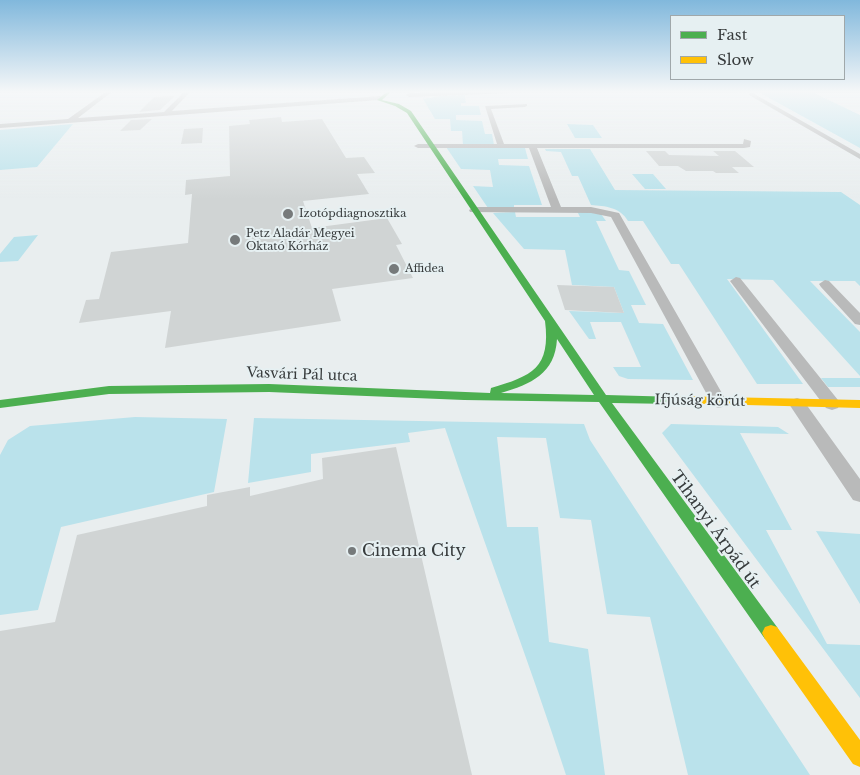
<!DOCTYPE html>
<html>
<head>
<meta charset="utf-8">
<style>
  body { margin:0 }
  #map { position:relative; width:860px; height:775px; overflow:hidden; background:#e9eeef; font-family:"Libre Baskerville",serif }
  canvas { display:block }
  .legend { position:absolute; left:670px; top:15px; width:175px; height:65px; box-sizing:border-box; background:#e6f0f2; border:1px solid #a0a8aa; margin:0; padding:6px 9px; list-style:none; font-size:15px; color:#383c3d }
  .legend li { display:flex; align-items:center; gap:10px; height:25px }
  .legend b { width:25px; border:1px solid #a0a8aa }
</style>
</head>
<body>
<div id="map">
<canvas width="860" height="775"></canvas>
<ul class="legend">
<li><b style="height:6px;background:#4caf50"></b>Fast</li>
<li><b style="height:6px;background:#ffc107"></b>Slow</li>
</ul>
</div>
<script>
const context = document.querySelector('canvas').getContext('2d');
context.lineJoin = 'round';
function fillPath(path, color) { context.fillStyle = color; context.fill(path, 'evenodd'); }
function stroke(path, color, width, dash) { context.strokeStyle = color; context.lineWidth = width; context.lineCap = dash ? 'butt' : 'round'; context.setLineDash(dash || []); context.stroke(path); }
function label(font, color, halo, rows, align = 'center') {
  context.font = font + ' "Libre Baskerville",serif'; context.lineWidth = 4; context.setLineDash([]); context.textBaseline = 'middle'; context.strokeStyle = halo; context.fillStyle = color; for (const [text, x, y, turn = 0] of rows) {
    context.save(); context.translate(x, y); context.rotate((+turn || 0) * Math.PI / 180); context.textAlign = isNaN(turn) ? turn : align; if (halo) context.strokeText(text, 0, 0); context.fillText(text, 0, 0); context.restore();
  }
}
fillPath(new Path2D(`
  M 762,92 L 814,93 L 860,115 L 860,148 L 762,94 Z
  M 465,95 L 466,103 L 461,103 L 461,106 L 479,106 L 481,115 L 456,115 L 456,120 L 482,121 L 485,134 L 492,134 L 494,145 L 463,145 L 462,131 L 451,131 L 450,119 L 435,119 L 423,99 L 440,96 Z
  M 73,124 L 37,167 L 0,170 L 0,130 Z
  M 567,124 L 593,125 L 602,138 L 575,138 Z
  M 446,147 L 525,148 L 528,159 L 498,159 L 499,165 L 529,166 L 542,205 L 514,205 L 514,208 L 488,208 L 473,186 L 493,187 L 490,170 L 461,169 Z
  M 545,149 L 590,149 L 615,190 L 841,192 L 860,205 L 860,286 L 855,281 L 810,281 L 860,332 L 860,376 L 773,280 L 727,279 L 803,384 L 757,384 L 679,264 L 671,264 L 643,221 L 628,221 C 620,207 605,206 591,205 L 578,176 L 572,176 L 561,152 L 546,151 Z
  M 632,174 L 653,174 L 666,189 L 645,189 Z
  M 577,211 L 601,214 L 606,221 L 596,221 L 619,270 L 629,271 L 646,305 L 631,305 L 639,323 L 663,324 L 693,380 L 628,379 L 619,376 L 613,367 L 641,367 L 621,322 L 590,322 L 596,339 L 589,339 L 569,311 L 624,313 L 614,287 L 572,285 L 565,250 L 524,249 L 493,213 L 515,212 L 516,217 L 580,217 Z
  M 38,235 L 18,261 L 0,262 L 0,254 L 14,237 Z
  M 821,378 L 860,378 L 860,387 L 828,387 Z
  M 135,417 L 227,419 L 214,492 L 61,527 L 38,610 L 0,615 L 0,455 L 8,440 L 30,426 Z
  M 254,418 L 584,424 L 590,440 L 810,775 L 688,775 L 650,617 L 607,614 L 591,520 L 560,518 L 546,438 L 497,437 L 507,527 L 538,527 L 549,642 L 588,649 L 605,775 L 566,775 C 528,658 484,544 445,428 L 408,433 L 410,442 L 311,454 L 311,472 L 248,483 Z
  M 671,424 L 778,427 L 789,434 L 740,433 L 792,530 L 766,530 L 827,644 L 860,645 L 860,698 L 662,433 Z
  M 816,531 L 860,534 L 860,604 Z`), '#bae2eb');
fillPath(new Path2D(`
  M 175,96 L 160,110 L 139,112 L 154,97 Z
  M 281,117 L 282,122 L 322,119 L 346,158 L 364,157 L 375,173 L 357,174 L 369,194 L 303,201 L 312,228 L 387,218 L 402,244 L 396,245 L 413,278 L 332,289 L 341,321 L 165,348 L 171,311 L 79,323 L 86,300 L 99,299 L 111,252 L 188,243 L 192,194 L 185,195 L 186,180 L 230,176 L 229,126 L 250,124 L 249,120 Z
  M 152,119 L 140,130 L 120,131 L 131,120 Z
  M 203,128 L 202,143 L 181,144 L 184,129 Z
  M 646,151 L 665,151 L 669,155 L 719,156 L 739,173 L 716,173 L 713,171 L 686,171 L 678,166 L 659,166 Z
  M 713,151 L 735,151 L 754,167 L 732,167 Z
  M 557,285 L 614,287 L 624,313 L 565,310 Z
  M 396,447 L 472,775 L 0,775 L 0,631 L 55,622 L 77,535 L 207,506 L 207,495 L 250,487 L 250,496 L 323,479 L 322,458 Z`), '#d0d4d4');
fillPath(new Path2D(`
  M 107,91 L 113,91 L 78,118 L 164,112 L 185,91 L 191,91 L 172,111 L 380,96 L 383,98 L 380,100 L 0,128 L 0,124 L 68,119 Z
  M 472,91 L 512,91 L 509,93 L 409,97 L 406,95 L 409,93 Z
  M 652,91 L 740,91 L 737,93 L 655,93 Z
  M 756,91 L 860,91 L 860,93 L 759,93 Z
  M 751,92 L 860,154 L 860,159 L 749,95 Z
  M 527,104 L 527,106 L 525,107 L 491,109 L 504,144 L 743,144 L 744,139 L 751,141 L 750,147 L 744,148 L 537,148 L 561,207 L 591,207 L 619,213 L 727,402 L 725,406 L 719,408 L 713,406 L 711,402 L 611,217 L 591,213 L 470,212 L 469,210 L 474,207 L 551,207 L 529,148 L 418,148 L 414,146 L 418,144 L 497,144 L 485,106 Z
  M 736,277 L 740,278 L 838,400 L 840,404 L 838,408 L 832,410 L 826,408 L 730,281 Z
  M 825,280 L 829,281 L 860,313 L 860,325 L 855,324 L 821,287 L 819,284 Z
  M 797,398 L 803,400 L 860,479 L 860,502 L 853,500 L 789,404 L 791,400 Z`), '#b9baba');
fillPath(new Path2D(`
  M 388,91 L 392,91 L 382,100 L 399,104 L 411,111 L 606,395 L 679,397 L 681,400 L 679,403 L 675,404 L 612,403 L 777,627 L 780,633 L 777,639 L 771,641 L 765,639 L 599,402 L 464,400 L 269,392 L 109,394 L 0,408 L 0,400 L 109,386 L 269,384 L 490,393 L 491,388 C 532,376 551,368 545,321 L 407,113 L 395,106 L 377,100 ZM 557,339 L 594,395 L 501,393 C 531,384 555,374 557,339 Z`), '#4caf50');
fillPath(new Path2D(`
  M 675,396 L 860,400 L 860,408 L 671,403 L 669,400 L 671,397 Z
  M 771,625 L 777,627 L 860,740 L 860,767 L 853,764 L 765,639 L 762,633 L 765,627 Z`), '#ffc107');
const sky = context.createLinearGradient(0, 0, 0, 199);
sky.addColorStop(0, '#81b8dc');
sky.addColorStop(0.46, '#f5f7f8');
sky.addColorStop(1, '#f5f7f800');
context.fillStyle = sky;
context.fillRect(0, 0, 860, 199);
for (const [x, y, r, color] of [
  [288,214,6,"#767a7b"],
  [235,240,6,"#767a7b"],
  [394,269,6,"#767a7b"],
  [352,551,5,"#767a7b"]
]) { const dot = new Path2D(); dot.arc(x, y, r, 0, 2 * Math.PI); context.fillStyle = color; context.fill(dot); stroke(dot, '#e6f0f2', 2); }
label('11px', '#383c3d', '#e6f0f2', [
  ["Izotópdiagnosztika",299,214],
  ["Petz Aladár Megyei",246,234],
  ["Oktató Kórház",246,247],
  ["Affidea",405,269]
], 'left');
label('14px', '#383c3d', '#e6f0f2', [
  ["Vasvári Pál utca",302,375,2],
  ["Ifjúság körút",700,401,1]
]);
label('16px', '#383c3d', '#e6f0f2', [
  ["Tihanyi Árpád út",715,530,54]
]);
label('16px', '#383c3d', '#e6f0f2', [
  ["Cinema City",362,551]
], 'left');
</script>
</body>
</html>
